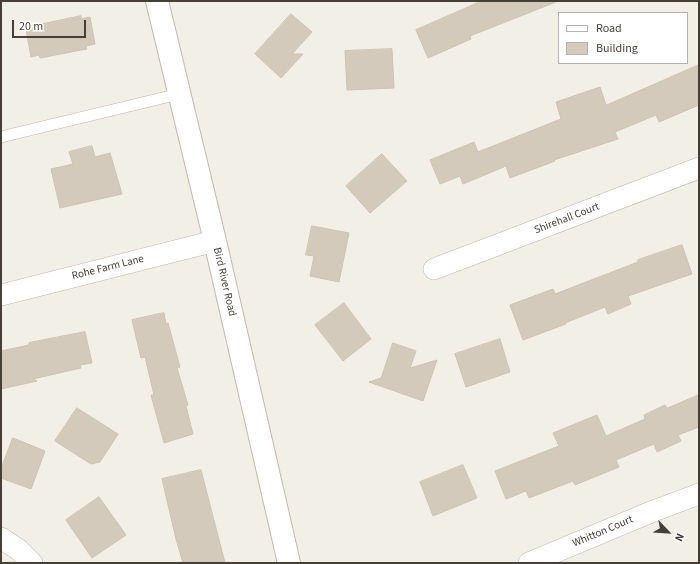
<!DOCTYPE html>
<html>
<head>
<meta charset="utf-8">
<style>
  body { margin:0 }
  #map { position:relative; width:700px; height:564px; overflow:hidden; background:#f2efe6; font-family:"Source Sans 3",sans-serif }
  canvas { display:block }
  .frame { position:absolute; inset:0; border:2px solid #453f36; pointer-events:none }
  .legend { position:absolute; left:558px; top:12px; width:130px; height:52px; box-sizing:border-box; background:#fff; border:1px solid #b5b2af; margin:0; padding:5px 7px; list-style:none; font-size:12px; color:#453f36 }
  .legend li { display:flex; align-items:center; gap:8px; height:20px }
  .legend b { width:20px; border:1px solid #b5b2af }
  .north { position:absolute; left:648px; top:512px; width:40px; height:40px; -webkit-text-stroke:3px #fff; paint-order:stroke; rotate:115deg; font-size:11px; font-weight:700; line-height:16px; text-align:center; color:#453f36 }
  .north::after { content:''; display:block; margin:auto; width:14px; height:18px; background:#453f36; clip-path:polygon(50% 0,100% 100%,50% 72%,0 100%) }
  .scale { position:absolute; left:12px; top:20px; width:74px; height:18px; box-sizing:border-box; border:2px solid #453f36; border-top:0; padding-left:5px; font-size:12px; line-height:14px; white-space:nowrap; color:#453f36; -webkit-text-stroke:3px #fff; paint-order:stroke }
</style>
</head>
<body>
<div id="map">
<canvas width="700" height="564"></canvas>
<div class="frame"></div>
<ul class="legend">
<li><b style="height:5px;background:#fff"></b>Road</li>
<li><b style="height:11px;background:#d3cabc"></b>Building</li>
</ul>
<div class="north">N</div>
<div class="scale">20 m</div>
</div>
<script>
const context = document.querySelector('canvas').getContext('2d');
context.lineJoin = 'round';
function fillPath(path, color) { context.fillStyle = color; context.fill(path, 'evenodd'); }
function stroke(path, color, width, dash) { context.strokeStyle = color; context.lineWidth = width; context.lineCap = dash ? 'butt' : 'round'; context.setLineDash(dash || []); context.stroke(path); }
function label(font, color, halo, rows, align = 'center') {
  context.font = font + ' "Source Sans 3",sans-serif'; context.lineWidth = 3; context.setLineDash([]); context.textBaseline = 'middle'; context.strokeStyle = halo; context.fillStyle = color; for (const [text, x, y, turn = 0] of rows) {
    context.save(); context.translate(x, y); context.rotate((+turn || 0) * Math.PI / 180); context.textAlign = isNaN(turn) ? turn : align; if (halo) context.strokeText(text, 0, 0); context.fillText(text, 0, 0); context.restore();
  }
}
const building = new Path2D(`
  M 482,1 L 556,1 L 556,2 L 470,36 L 471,39 L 428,58 L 416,30 Z
  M 291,14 L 312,32 L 292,54 L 303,54 L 281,78 L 255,54 Z
  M 81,16 L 81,19 L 90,17 L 95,44 L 86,46 L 87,49 L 40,58 L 39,55 L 31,57 L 26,29 L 34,28 L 34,26 Z
  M 392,49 L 394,88 L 347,90 L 345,51 Z
  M 699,65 L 699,105 L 659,122 L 656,115 L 615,132 L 618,139 L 554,160 L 555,161 L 510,178 L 506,166 L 463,184 L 460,176 L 440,184 L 430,160 L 474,142 L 478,152 L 561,119 L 556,102 L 600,87 L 606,105 Z
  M 92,146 L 95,157 L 110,153 L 122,194 L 60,208 L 51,169 L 73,164 L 69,152 Z
  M 382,154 L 407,181 L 370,213 L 346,186 Z
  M 312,226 L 349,233 L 339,282 L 310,276 L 314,256 L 306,255 Z
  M 682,245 L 692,274 L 628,296 L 631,304 L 608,314 L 605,307 L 565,323 L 566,324 L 523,340 L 510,305 L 553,289 L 555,294 L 638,262 L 638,260 Z
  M 344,303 L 371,339 L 343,361 L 315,325 Z
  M 164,313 L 166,324 L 168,323 L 180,367 L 177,368 L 188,405 L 186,406 L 193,434 L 164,443 L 151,395 L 154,395 L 145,357 L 141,358 L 132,320 Z
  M 85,332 L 92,363 L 80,365 L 81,368 L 33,379 L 37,381 L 1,389 L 1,351 L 29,345 L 29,343 Z
  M 500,339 L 510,372 L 466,387 L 455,354 Z
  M 393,343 L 416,351 L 410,368 L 437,360 L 423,401 L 369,382 L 381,378 Z
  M 699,395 L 699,427 L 678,435 L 681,441 L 657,452 L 654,444 L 616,460 L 619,467 L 575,485 L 573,481 L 529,498 L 526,491 L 506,499 L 495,471 L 559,446 L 553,433 L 597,415 L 606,436 L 645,419 L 644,415 L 665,405 L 667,408 Z
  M 77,408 L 118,434 L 100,462 L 91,464 L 55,441 Z
  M 13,438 L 45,451 L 31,489 L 1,478 L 1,469 Z
  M 463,465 L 477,498 L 433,516 L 420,482 Z
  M 201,470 L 225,563 L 183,563 L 176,539 L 162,479 Z
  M 99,497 L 126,535 L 92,558 L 66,520 Z`);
fillPath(building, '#d3cabc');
stroke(building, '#cec2b0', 1);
const service = new Path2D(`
  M 1,137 L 179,94`);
const minor = new Path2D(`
  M 434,269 L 699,168
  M 1,295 L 215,241
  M 1,538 L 19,550 L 32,563
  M 529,563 L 651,512 L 699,494`);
const tertiary = new Path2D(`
  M 157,1 L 215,241 L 289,563`);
stroke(service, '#c0b9ac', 12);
stroke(minor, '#c0b9ac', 22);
stroke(tertiary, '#c0b9ac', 24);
stroke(service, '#fff', 11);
stroke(minor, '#fff', 21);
stroke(tertiary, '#fff', 22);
label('11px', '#453f36', '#fff', [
  ["Shirehall Court",567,219,-21],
  ["Rohe Farm Lane",108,268,-14],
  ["Bird River Road",224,282,77],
  ["Whitton Court",603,532,-23]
]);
</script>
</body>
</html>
